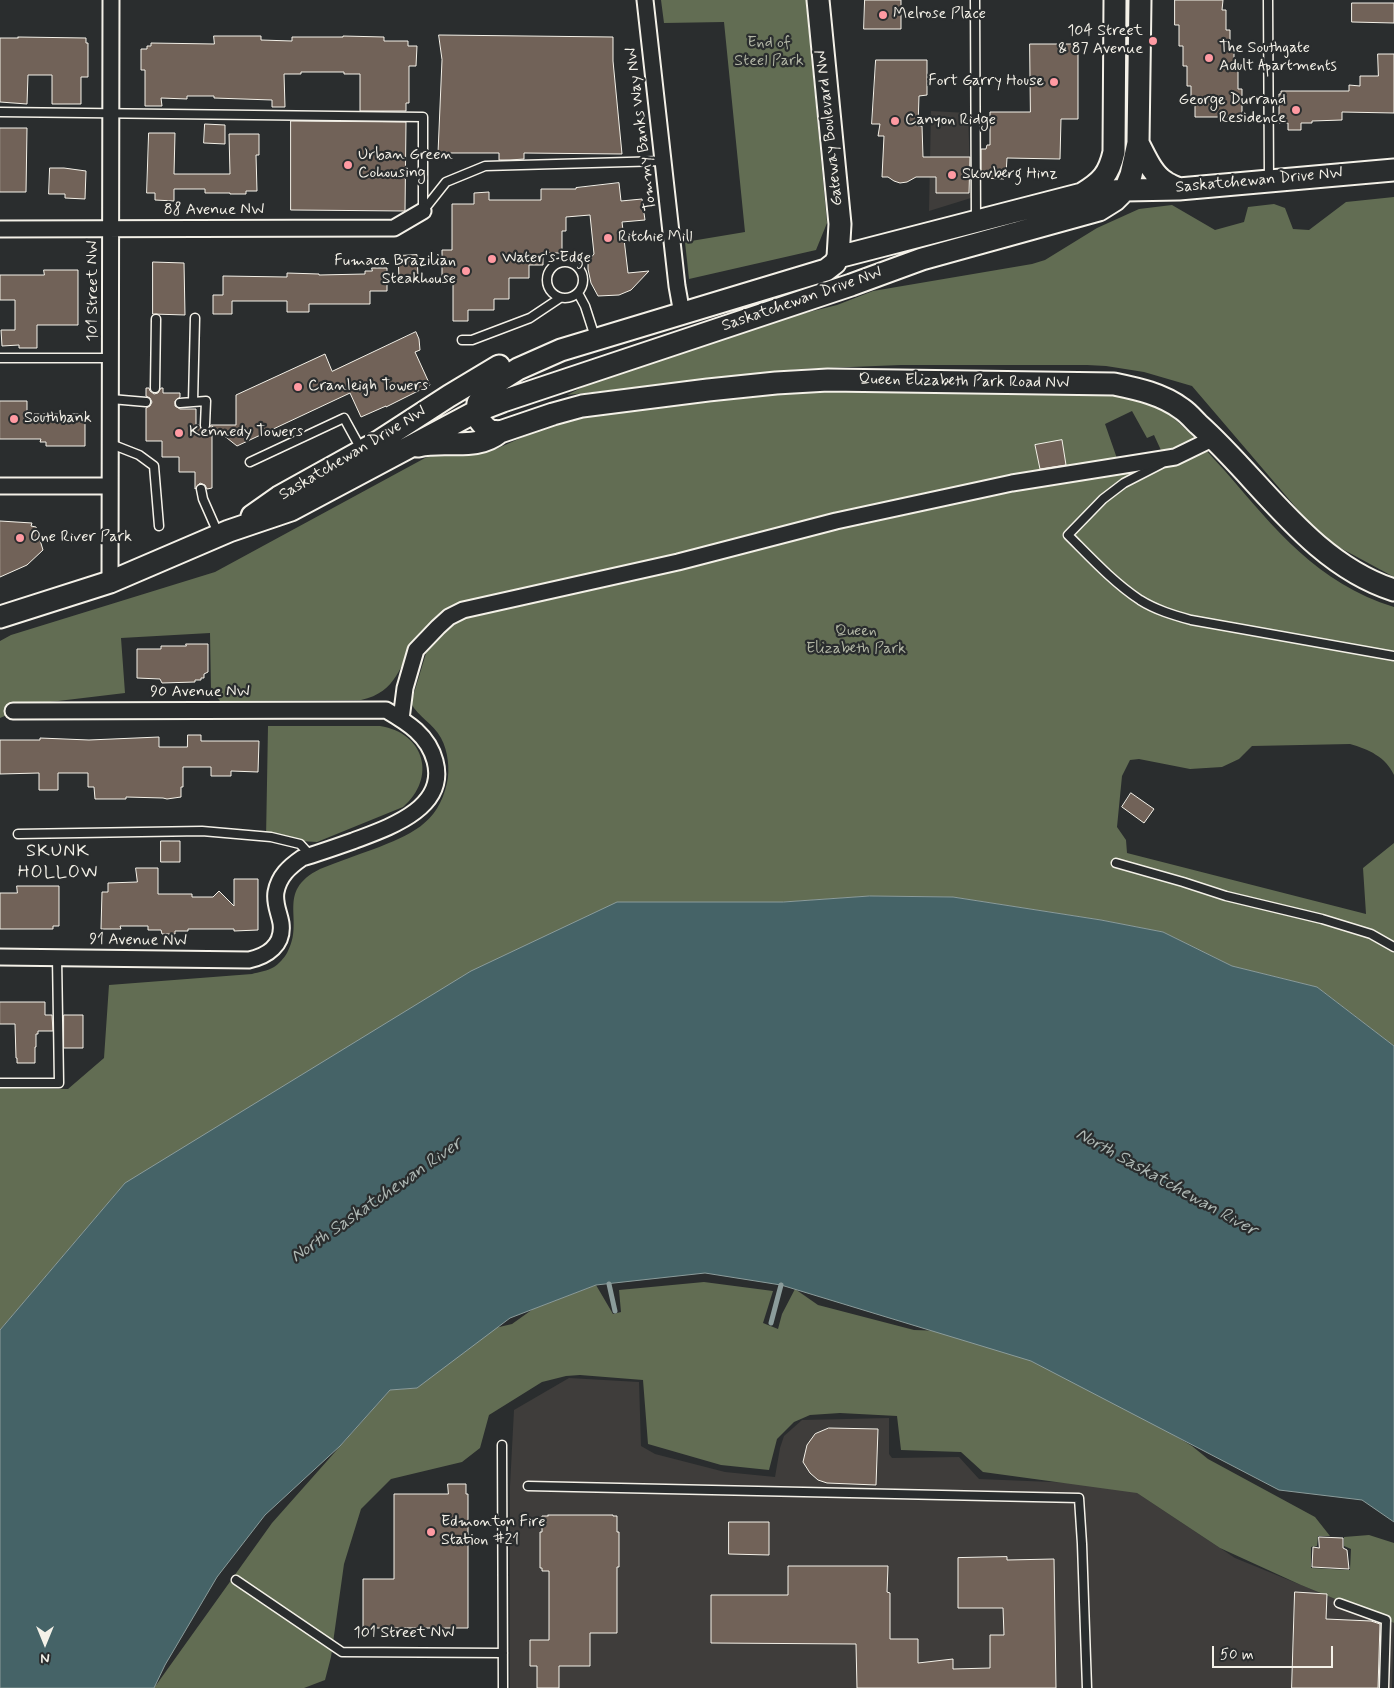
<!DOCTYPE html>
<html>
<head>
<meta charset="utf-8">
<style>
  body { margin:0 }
  #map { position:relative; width:1394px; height:1688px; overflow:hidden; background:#2a2d2e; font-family:Mynerve,sans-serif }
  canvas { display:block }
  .north { position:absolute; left:20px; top:1618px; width:50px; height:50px; -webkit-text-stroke:4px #2a2d2e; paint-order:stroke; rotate:180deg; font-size:14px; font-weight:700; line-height:20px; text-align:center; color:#f4f1e8 }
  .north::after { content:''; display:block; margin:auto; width:18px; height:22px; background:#f4f1e8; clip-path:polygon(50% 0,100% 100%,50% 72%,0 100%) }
  .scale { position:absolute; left:1212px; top:1646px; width:121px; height:22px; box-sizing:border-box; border:2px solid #f4f1e8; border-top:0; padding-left:6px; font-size:15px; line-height:18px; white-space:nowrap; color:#f4f1e8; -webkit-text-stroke:4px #2a2d2e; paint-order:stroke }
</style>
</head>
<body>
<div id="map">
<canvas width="1394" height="1688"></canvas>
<div class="north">N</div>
<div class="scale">50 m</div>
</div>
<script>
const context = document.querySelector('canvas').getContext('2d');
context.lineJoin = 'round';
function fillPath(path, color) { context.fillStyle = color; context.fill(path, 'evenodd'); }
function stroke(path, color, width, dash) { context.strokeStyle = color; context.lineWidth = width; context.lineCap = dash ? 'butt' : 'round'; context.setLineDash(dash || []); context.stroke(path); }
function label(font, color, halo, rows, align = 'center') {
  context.font = font + ' Mynerve,sans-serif'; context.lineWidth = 4.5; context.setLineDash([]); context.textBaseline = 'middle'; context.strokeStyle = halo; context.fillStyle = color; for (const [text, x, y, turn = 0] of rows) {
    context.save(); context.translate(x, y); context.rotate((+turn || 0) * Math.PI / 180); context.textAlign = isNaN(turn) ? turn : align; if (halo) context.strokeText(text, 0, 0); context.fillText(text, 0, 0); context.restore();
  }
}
fillPath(new Path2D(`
  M 931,111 L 968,113 L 971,198 L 929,211 Z
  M 569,1378 L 639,1382 L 641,1446 L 655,1454 L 725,1472 L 775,1477 L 780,1448 L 784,1436 L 802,1420 L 889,1418 L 889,1454 L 892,1458 L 959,1457 L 979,1479 L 1125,1485 L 1235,1558 L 1394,1623 L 1392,1688 L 510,1688 L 510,1486 L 514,1410 Z`), '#3f3d3b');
fillPath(new Path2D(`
  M 661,0 L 806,0 L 827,223 L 816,250 L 689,279 L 685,242 L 745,232 L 724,22 L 664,23 Z
  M 1394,197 L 1394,577 L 1322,538 L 1192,386 L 1144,372 L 1106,366 L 1087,365 L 901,365 L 800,369 L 567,395 L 607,375 L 761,324 L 837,305 L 873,291 L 1032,264 L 1045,260 L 1097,228 L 1139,209 L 1172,205 L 1215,230 L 1244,222 L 1248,207 L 1274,204 L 1285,208 L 1293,229 L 1309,230 L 1346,202 Z
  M 846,387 L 1117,393 C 1128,396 1144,397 1153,403 C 1181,421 1203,447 1225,471 C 1275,529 1317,583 1394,607 L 1394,775 C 1386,757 1368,749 1350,744 L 1252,746 L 1239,759 L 1222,767 L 1190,769 L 1139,759 L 1130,760 L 1122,776 L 1117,827 L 1126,840 L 1127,853 L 1366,914 L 1363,868 L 1394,843 L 1394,1046 L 1317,987 L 1232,966 L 1163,932 L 1101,920 L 953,897 L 870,896 L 783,902 L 125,1183 L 0,1330 L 0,1088 L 68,1089 L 104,1058 L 109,985 L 252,974 C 258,972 268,971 274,967 C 279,964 284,958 287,953 C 306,920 274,892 320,869 C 338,862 356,855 374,849 C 410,835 438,824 447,783 C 450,769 448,751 441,738 C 433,723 418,717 411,703 L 427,650 L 417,637 C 399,665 398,692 361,700 L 220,701 L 211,690 L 210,633 L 121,638 L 125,693 L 33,704 L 0,718 L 0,641 L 11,635 L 215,572 L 425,458 L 443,453 L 496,449 L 532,433 L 577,418 L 728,398 ZM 1132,411 L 1147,438 L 1154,435 L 1165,459 L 1120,467 L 1105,424 Z
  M 268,726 L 380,726 C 425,733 437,778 403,807 L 317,842 L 266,839 Z
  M 704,1282 L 773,1291 L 763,1323 L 778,1329 L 782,1314 L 795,1289 L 818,1305 L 914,1330 L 944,1331 L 1013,1352 L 1142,1416 L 1192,1446 L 1208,1459 L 1315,1517 L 1330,1536 L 1318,1536 L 1317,1546 L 1311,1547 L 1311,1568 L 1350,1570 L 1351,1549 L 1344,1546 L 1344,1537 L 1369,1535 L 1394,1543 L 1394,1623 L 1301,1585 L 1220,1548 L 1137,1493 L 983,1472 L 961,1452 L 901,1450 L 897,1416 L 840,1413 L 810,1415 L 794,1422 L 777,1439 L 769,1470 L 721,1465 L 648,1444 L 643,1380 L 580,1375 L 566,1376 L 542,1382 L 489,1415 L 480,1448 L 462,1462 L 391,1479 L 361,1509 L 344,1564 L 331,1657 L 325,1680 L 304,1688 L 154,1688 L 272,1523 L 390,1390 L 417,1388 L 469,1345 L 495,1328 L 512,1324 L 533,1309 L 596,1285 L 613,1314 L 621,1312 L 619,1290 Z`), '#626d53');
const water = new Path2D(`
  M 870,896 L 953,897 L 1101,920 L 1163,932 L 1232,966 L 1317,987 L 1394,1046 L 1394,1522 L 1362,1500 L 1279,1490 L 1031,1361 L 781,1285 L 705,1273 L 596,1285 L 510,1318 L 417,1388 L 390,1390 L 340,1446 L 265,1515 L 217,1577 L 165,1665 L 154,1688 L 0,1688 L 0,1330 L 125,1183 L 471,971 L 617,902 L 783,902 Z`);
fillPath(water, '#456367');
stroke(water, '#8b9c9b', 1);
stroke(new Path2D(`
  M 609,1284 L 615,1311
  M 771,1323 L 781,1285`), '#8b9c9b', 5);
const building = new Path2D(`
  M 865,0 L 901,0 L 901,29 L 864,29 Z
  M 1175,0 L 1223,0 L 1222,10 L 1226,10 L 1226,30 L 1230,30 L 1230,49 L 1234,49 L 1234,69 L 1238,69 L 1238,89 L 1242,89 L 1242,117 L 1195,117 L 1195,105 L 1191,105 L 1191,86 L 1187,86 L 1187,66 L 1183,66 L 1183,46 L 1179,46 L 1179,25 L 1175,25 Z
  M 1352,3 L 1394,3 L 1394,23 L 1352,22 Z
  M 439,35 L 613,37 L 613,61 L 622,154 L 524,153 L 524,159 L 510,160 L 499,160 L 499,153 L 438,153 L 442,60 Z
  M 214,36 L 261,36 L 261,40 L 292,41 L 292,37 L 343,37 L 343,36 L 384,37 L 384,41 L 408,41 L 408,46 L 417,46 L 416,66 L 409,66 L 409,103 L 406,103 L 406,111 L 360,111 L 360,74 L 344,74 L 344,72 L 301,72 L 301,74 L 284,74 L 285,107 L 272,107 L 272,100 L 214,98 L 214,96 L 187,96 L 187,99 L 161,98 L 162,106 L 145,106 L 145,70 L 141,70 L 141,49 L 147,49 L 147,46 L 151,46 L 151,43 L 214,44 Z
  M 18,37 L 86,38 L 86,43 L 88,43 L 88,77 L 81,77 L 81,104 L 52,104 L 52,75 L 28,75 L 27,104 L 0,102 L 0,38 L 18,38 Z
  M 1030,44 L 1078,44 L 1078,119 L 1061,119 L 1060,159 L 1007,158 L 1006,174 L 1004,174 L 1004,179 L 981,178 L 981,149 L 986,149 L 987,145 L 990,145 L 990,112 L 1030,112 Z
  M 1378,54 L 1394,54 L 1394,113 L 1342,112 L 1342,120 L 1312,121 L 1312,123 L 1301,123 L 1301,130 L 1288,130 L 1288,123 L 1279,123 L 1279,94 L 1281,94 L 1281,91 L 1349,91 L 1349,85 L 1360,86 L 1360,76 L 1378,76 Z
  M 876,60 L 927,60 L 927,95 L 919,96 L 918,126 L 922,126 L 923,157 L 970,157 L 969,193 L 936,193 L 936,177 L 916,177 L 907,182 L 900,183 L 894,181 L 888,177 L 882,177 L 884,136 L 878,136 L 880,124 L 872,124 Z
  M 291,121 L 406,122 L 405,211 L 291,210 Z
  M 205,124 L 225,125 L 225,144 L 204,143 Z
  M 0,128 L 27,128 L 26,192 L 0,192 Z
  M 149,133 L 175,133 L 174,174 L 230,174 L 229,134 L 259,134 L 259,155 L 256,155 L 257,191 L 246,191 L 246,194 L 230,194 L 230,193 L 205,193 L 205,189 L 174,189 L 174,201 L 155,200 L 155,193 L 147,193 Z
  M 50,168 L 64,168 L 86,171 L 85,199 L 65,198 L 65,194 L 49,194 Z
  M 619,183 L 621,201 L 642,199 L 645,220 L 622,222 L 628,273 L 649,271 L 631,290 L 619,295 L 598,296 L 591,283 L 588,269 L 588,261 L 594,254 L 590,215 L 566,217 L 566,231 L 562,231 L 562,253 L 543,253 L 543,265 L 529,265 L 529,278 L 509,278 L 509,299 L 494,299 L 494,310 L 468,310 L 468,321 L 453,321 L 453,276 L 442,276 L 442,250 L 452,250 L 452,204 L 474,204 L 474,193 L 489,192 L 489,200 L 541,200 L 541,189 L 576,189 L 576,188 Z
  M 417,255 L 418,277 L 399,278 L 398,256 Z
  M 153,262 L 184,263 L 185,315 L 153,314 Z
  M 372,268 L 387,268 L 387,291 L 370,291 L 370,304 L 309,304 L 309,312 L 287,312 L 287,301 L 232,301 L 232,314 L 213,314 L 213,295 L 223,295 L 223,276 L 287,277 L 287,273 L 319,274 L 319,275 L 365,274 L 365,271 L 372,271 Z
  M 44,270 L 78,270 L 78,325 L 37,325 L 37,348 L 19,348 L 19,345 L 2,346 L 1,330 L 15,330 L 15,300 L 0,300 L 0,275 L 44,275 Z
  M 416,332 L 419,339 L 420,350 L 415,352 L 430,385 L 386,407 L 386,406 L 361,417 L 350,393 L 237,446 L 212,426 L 212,488 L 207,489 L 205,485 L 200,483 L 195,489 L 195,472 L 179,472 L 179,457 L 162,457 L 162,441 L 146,441 L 146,408 L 150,406 L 152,402 L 150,398 L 146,396 L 146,388 L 149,388 L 150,391 L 154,394 L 158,393 L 161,388 L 163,388 L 163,393 L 180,393 L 180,397 L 175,401 L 175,406 L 180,409 L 196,409 L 196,425 L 199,425 L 202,430 L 208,430 L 211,425 L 236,425 L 236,395 L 325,354 L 332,371 Z
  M 0,401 L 27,401 L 27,414 L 85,414 L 85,446 L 46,446 L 46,442 L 40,442 L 41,439 L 0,439 Z
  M 1062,440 L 1066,465 L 1040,469 L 1035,445 Z
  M 0,521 L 32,523 L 31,526 L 36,527 L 43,550 L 27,565 L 0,577 Z
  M 186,644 L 208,644 L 208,672 L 204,674 L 204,678 L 201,678 L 201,680 L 195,680 L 195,682 L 162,683 L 160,679 L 137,678 L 137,649 L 161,649 L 161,646 L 186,646 Z
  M 188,735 L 201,735 L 201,741 L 259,741 L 258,772 L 231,771 L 231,776 L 211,776 L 211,767 L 183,767 L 183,787 L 181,787 L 181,797 L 167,799 L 163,798 L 126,797 L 126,799 L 95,799 L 94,787 L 88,787 L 88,773 L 58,773 L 58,790 L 39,790 L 39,773 L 0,774 L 0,740 L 40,740 L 40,738 L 89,740 L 159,737 L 159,747 L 187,747 Z
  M 1131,793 L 1154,809 L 1144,823 L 1122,807 Z
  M 161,841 L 180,841 L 180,862 L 161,862 Z
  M 136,868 L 158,868 L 158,894 L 192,894 L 192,897 L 213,897 L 219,891 L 234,906 L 234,879 L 258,879 L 258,930 L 234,931 L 234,929 L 188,929 L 188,931 L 175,931 L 175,934 L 162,934 L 161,930 L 148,930 L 148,926 L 120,926 L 121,929 L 101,929 L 102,892 L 108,892 L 108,883 L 137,882 Z
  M 17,886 L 59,886 L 59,926 L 53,926 L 53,929 L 0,929 L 0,893 L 17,893 Z
  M 0,1002 L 45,1002 L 45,1015 L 52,1015 L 53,1031 L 38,1031 L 38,1034 L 36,1034 L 36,1047 L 35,1047 L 35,1063 L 17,1063 L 17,1058 L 16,1058 L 15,1024 L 0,1024 Z
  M 64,1015 L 83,1015 L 83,1048 L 64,1048 Z
  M 829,1428 L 878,1429 L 876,1485 L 827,1483 L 818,1480 L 810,1473 L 803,1462 L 807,1445 L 815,1434 Z
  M 448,1484 L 466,1484 L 466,1494 L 468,1494 L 468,1628 L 363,1628 L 363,1579 L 394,1579 L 394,1494 L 448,1494 Z
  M 548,1515 L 613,1515 L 613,1516 L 617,1516 L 617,1532 L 619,1532 L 619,1567 L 617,1567 L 617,1633 L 590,1633 L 590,1666 L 559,1666 L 559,1688 L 537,1688 L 537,1666 L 530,1666 L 530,1640 L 549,1640 L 549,1571 L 542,1571 L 542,1568 L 540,1568 L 540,1532 L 542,1532 L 542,1516 L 548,1516 Z
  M 729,1522 L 769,1522 L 769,1555 L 729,1554 Z
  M 1319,1537 L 1343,1538 L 1343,1548 L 1347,1550 L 1349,1569 L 1312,1567 L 1313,1547 L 1319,1548 Z
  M 1007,1557 L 1007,1560 L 1054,1559 L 1056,1688 L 857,1688 L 856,1644 L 711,1643 L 711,1595 L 788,1595 L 788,1566 L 888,1566 L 887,1592 L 890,1593 L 890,1639 L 918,1639 L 918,1663 L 953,1659 L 953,1669 L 990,1668 L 990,1635 L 1004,1635 L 1003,1608 L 958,1608 L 958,1558 Z
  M 1295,1592 L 1327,1594 L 1326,1619 L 1371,1621 L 1380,1624 L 1378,1688 L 1292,1688 Z`);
fillPath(building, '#716258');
stroke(building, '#f4f1e8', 1);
const lane = new Path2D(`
  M 975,0 L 976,220
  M 1268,0 L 1269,179
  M 0,112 L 423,117 L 423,211
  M 423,211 L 446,182 L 485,166 L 663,161
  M547 280a18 18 0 1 1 36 0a18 18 0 1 1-36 0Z
  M 578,293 L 585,306 L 595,337
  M 462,340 L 472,340 L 530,318 L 560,298
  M 0,358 L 112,358
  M 155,388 L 156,319
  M 111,399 L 146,402
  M 193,402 L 195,318
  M 180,403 L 206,401 L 205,425
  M 111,444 L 139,455 L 154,466 L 159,526
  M 250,462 L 344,418 L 361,449
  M 1161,464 L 1124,483 L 1103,499 L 1068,535 C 1091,558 1113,582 1140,600 C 1156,610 1173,615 1191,620 L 1394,656
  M 201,489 L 203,499 L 218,533
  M 18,834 L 202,831 L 271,837 L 300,844 L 311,856
  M 1116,863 L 1183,882 L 1226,896 L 1322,919 L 1371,934 L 1394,947
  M 0,1083 L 59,1083 L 57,957
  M 502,1445 L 503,1688
  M 528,1486 L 1079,1498 L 1082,1544 L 1087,1688
  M 236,1580 L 342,1652 L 503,1653
  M 1339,1603 L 1386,1620 L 1384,1688`);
const street = new Path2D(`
  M 645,0 L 677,286 L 682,314
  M 0,229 L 394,228 L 423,211
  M 0,486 L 110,486
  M 110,582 L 111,0
  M 401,719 L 405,688 L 416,650 L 438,627 L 449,617 L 463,610 L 678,562 L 836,521 L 1012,483 L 1175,457 L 1214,438
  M 0,957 L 249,960 C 267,956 284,945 281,923 C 279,912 274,903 276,892 C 279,876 289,867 302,858 C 319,853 336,847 353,841 C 387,828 448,809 435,761 C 428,735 408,723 386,710 L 13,711`);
const secondary = new Path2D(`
  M 818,0 L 840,224 L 838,257
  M 1138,143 C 1145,156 1152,174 1165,182 C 1169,185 1175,187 1179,189
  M 1394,170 L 1179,189 L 1125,190 L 1082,194 L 838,257 L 835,263 L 826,270 L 561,350 L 518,369 L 488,388 L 478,403 L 477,411 L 480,421 L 485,427 L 490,431 L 500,432 L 553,414 L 582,406 L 708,390 L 776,383 L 828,380 L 1114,384 C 1138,389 1162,394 1182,409 C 1188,413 1193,419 1198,424 C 1261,480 1310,563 1394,590
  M 1082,194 C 1102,182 1109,174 1114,152 L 1115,0
  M 418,446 C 447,439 475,452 500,432
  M 252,516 L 279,497 L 378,442 L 449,396 L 499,366
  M 0,617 L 110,582 L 229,531 L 291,510 L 477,411 L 503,401 L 851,285 L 922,259 L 1099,210 L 1115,200 L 1125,190 L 1131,175 L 1138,143 L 1140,0`);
stroke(lane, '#f4f1e8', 11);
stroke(street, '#f4f1e8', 19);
stroke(secondary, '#f4f1e8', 25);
stroke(lane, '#2a2d2e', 8);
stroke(street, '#2a2d2e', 15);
stroke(secondary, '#2a2d2e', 21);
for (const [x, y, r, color] of [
  [883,15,5,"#ff9aa2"],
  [1153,41,5,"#ff9aa2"],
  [1209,58,5,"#ff9aa2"],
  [1054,82,5,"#ff9aa2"],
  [1296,110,5,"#ff9aa2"],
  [895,121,5,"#ff9aa2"],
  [348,165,5,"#ff9aa2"],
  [952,175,5,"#ff9aa2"],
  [608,238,5,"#ff9aa2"],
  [492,259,5,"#ff9aa2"],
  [466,271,5,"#ff9aa2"],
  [298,387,5,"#ff9aa2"],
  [14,419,5,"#ff9aa2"],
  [179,433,5,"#ff9aa2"],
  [20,538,5,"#ff9aa2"],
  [431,1532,5,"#ff9aa2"]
]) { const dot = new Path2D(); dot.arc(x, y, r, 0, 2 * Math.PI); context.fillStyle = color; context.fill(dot); stroke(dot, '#2a2d2e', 2); }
label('16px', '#f4f1e8', '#2a2d2e', [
  ["Melrose Place",893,15],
  ["104 Street",1143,32,"right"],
  ["& 87 Avenue",1143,50,"right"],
  ["The Southgate",1219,49],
  ["Adult Apartments",1219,67],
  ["Fort Garry House",1044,82,"right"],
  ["George Durrand",1286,101,"right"],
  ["Residence",1286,119,"right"],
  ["Canyon Ridge",905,121],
  ["Urban Green",358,156],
  ["Cohousing",358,174],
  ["Skovberg Hinz",962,175],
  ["Ritchie Mill",618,238],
  ["Water's Edge",502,259],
  ["Fumaca Brazilian",456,262,"right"],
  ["Steakhouse",456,280,"right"],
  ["Cranleigh Towers",308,387],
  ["Southbank",24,419],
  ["Kennedy Towers",189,433],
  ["One River Park",30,538],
  ["Edmonton Fire",441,1523],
  ["Station #21",441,1541]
], 'left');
label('16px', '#b2b6a5', '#2a2d2e', [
  ["End of",769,44],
  ["Steel Park",769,62],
  ["Queen",856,632],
  ["Elizabeth Park",856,650]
]);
label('16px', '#f4f1e8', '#2a2d2e', [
  ["Gateway Boulevard NW",830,128,-96],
  ["Tommy Banks Way NW",642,129,-97],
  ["Saskatchewan Drive NW",1259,181,-5],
  ["88 Avenue NW",214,211],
  ["101 Street NW",94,291,-90],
  ["Saskatchewan Drive NW",802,300,-19],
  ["Queen Elizabeth Park Road NW",964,382,1],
  ["Saskatchewan Drive NW",353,454,-31],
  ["90 Avenue NW",200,693],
  ["91 Avenue NW",138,941,1],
  ["101 Street NW",404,1634]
]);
context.letterSpacing = '1px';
label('18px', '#f4f1e8', '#2a2d2e', [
  ["SKUNK",58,852],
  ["HOLLOW",58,873]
]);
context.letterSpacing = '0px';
label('italic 18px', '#aeb8b4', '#2a2d2e', [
  ["North Saskatchewan River",1166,1183,29],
  ["North Saskatchewan River",377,1201,-35]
]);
</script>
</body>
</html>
